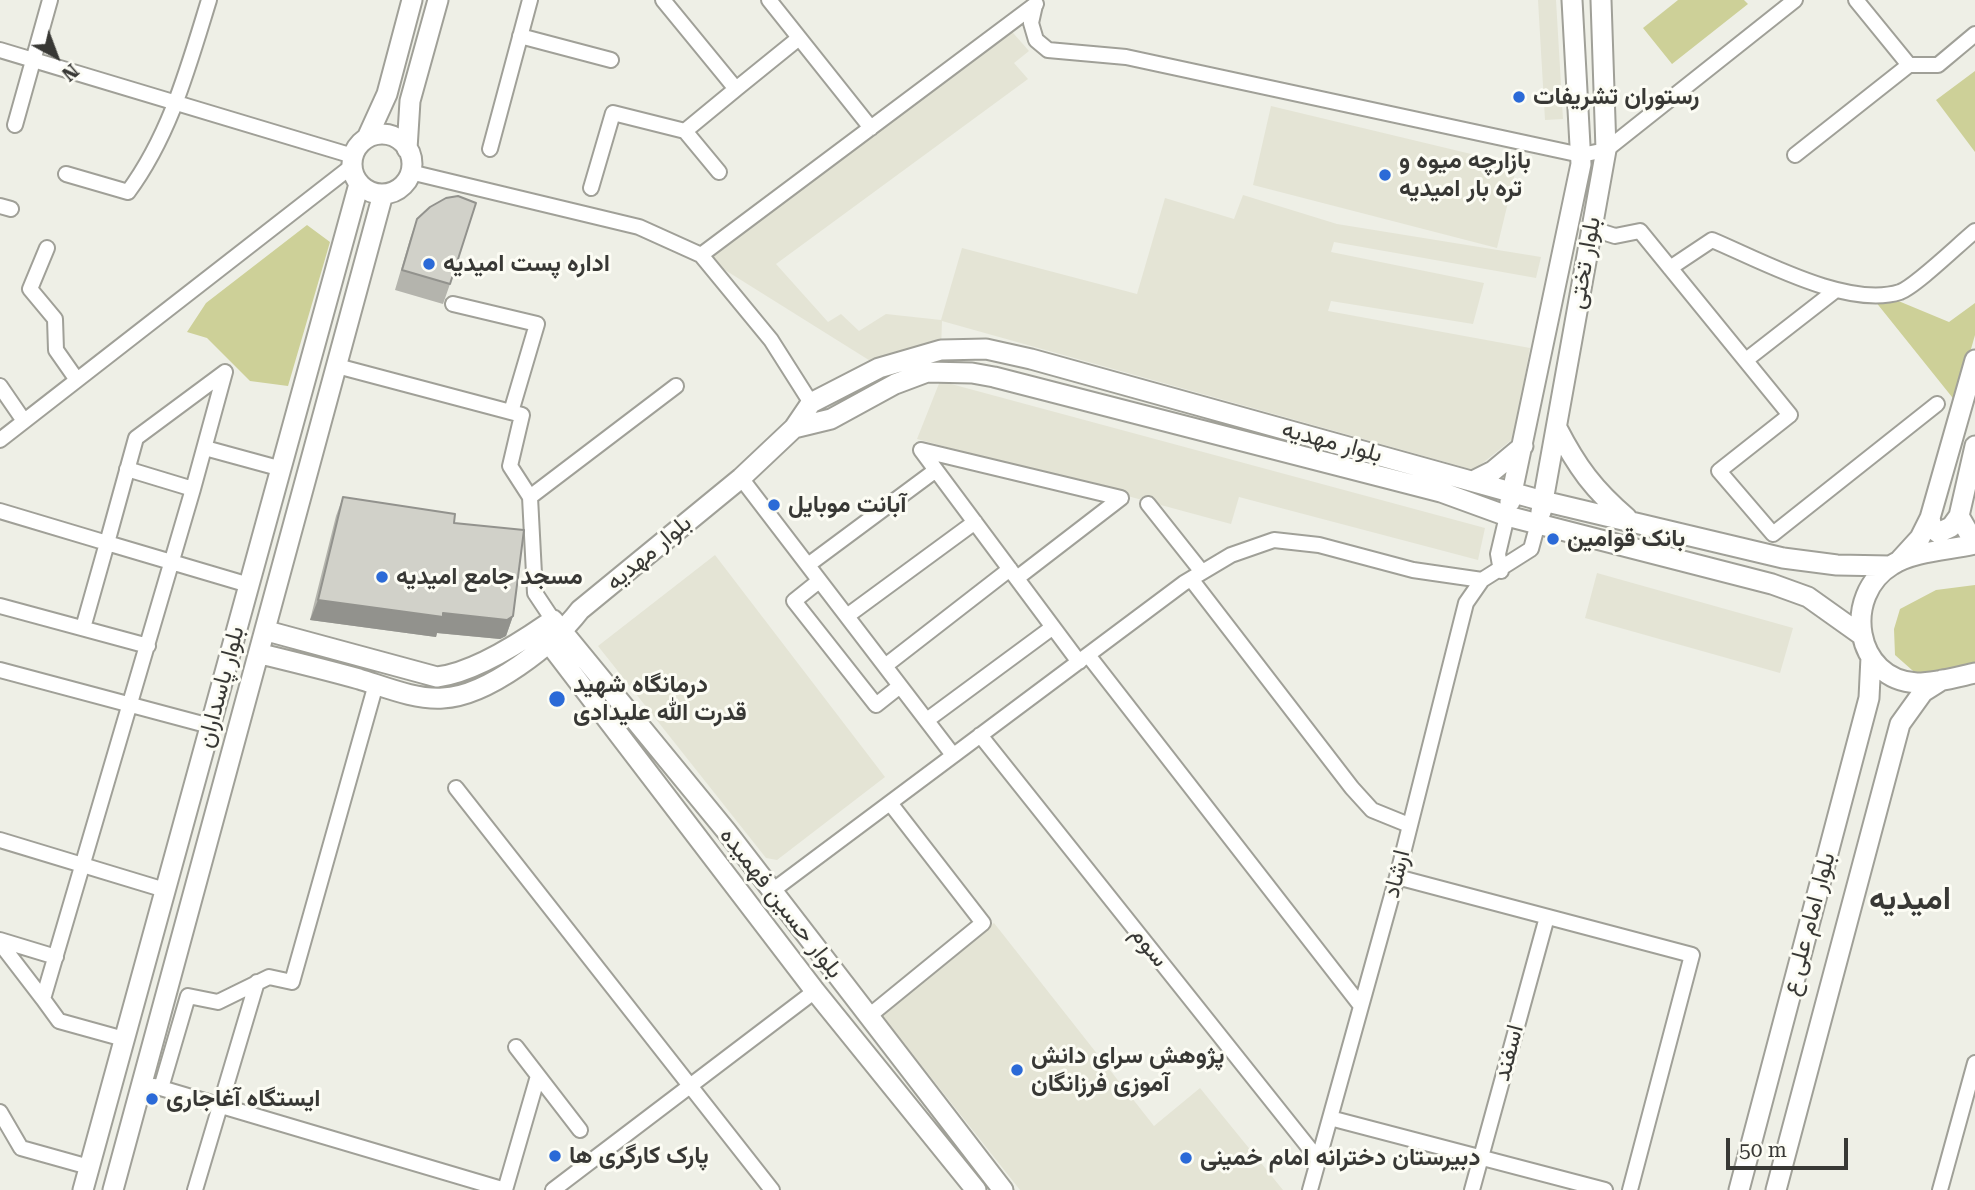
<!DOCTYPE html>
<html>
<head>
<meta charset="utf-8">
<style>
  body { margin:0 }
  #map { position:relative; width:1975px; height:1190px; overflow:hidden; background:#eeefe6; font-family:"Roboto Serif",serif }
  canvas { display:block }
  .north { position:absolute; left:21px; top:21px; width:70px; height:70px; -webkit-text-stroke:5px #fcfcf4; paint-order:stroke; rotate:139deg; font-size:19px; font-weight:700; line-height:28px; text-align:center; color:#383835 }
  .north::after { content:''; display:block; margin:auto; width:24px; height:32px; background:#383835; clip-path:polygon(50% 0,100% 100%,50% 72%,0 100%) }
  .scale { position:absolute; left:1726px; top:1138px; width:122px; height:32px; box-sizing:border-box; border:4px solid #383835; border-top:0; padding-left:9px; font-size:21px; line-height:24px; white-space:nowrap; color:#383835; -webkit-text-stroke:5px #fcfcf4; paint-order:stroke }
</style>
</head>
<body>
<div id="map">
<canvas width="1975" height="1190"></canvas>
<div class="north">N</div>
<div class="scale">50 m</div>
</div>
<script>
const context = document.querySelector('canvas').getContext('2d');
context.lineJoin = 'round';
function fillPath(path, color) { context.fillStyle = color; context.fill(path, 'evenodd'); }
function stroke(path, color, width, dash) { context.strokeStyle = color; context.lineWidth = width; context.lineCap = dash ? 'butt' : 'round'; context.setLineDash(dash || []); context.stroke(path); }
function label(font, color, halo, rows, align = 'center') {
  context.font = font + ' "Roboto Serif",Vazirmatn,serif'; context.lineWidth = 6; context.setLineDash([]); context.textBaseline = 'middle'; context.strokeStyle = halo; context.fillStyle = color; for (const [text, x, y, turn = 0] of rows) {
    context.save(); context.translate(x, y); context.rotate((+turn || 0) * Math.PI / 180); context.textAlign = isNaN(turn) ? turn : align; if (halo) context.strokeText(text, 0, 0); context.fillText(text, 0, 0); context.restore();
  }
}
fillPath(new Path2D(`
  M 1538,0 L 1556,0 L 1563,119 L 1545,120 Z
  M 1007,26 L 1029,51 L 1014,63 L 1028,79 L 776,264 L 828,322 L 841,314 L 859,331 L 886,314 L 941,320 L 962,248 L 1137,294 L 1165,198 L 1234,219 L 1243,195 L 1337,224 L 1541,257 L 1536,278 L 1334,242 L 1331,252 L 1484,283 L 1473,324 L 1331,301 L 1328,311 L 1530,348 L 1514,438 L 1474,470 L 942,321 L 941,350 L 906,349 L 872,362 L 701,255 Z
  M 1271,106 L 1517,165 L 1497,248 L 1253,185 Z
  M 940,381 L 1485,528 L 1478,560 L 1239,497 L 1231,524 L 917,439 Z
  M 715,555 L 885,777 L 777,860 L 766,858 L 598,646 Z
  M 1597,573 L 1793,628 L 1780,673 L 1585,618 Z
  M 994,923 L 1154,1126 L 1200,1088 L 1283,1190 L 1020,1190 L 880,1013 Z`), '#e4e4d5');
fillPath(new Path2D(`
  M 1678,0 L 1744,0 L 1748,4 L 1672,64 L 1643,28 Z
  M 1975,71 L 1975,152 L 1936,100 Z
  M 307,225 L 330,242 L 288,386 L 250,381 L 207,338 L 187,332 L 206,303 Z
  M 1896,300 L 1949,322 L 1975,303 L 1975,335 L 1956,402 L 1875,301 Z
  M 1975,585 L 1975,669 L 1921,678 L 1895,655 L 1894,629 L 1900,609 L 1936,590 Z`), '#cdd098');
const street = new Path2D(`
  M 663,0 L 736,89 L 799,38
  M 769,0 L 871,128
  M 1035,5 L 1031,23 L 1036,40 L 1048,50 L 1126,57 L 1581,155 L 1606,150 L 1795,0
  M 520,36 L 611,60
  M 0,50 L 353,156
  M 1909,65 L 1938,65 L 1975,34
  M 15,125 L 50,0
  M 685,131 L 719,172
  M 490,149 L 530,0
  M 1795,155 L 1909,65 L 1856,0
  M 410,172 L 639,227 L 701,255 L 771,340 L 811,403
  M 66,174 L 128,192 C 170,135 188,68 209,0
  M 591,188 L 613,113 L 685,131 L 736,89
  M 0,206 L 11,209
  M 1590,228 L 1615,236 L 1640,231 L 1790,415 L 1719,471 L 1773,534 L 1937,404
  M 47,248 L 30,289 L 55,319 L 56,350 L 77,380
  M 701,255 L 1036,4
  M 1670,268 L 1712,240 C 1760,260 1848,309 1900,292 C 1916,286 1959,244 1975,231
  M 453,304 L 537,324 L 511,412
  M 1746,360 L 1836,290
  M 337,366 L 522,415 L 510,466 L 530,497
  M 0,386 L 24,421
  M 0,440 L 352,166
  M 205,448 L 282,469
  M 127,469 L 193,489 L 225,372 L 136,438 L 107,543 L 249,585
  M 741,478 L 953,755
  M 1148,504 L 1202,572
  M 0,511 L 107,543 L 83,628
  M 808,565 L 936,470
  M 1501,571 L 1498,554 L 1507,516
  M 1017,578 L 1121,498 L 921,450 L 1079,662
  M 1191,579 L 1352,788 L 1372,810 L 1409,825
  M 819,581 L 794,601 L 876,705 L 900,686
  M 0,606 L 148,646
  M 847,616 L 975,522
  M 553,620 L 535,593 L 530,497 L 676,386
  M 1088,655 L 1361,1006
  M 885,666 L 1010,569
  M 0,670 L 210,726
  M 927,720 L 1053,627
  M 980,735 L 1318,1159
  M 456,788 L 772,1190
  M 0,840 L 165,890
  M 1397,877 L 1692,955 L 1630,1190
  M 772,891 L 1184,583 L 1231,555 L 1274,540 L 1319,545 L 1413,570 L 1482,580
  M 0,940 L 56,957
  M 0,943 L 43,999
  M 869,1016 L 983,923 L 890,803
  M 124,1039 L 59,1021 L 43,999 L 193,489
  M 516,1047 L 580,1130
  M 154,1086 L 505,1190
  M 161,1088 L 188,996 L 218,1002 L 269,977 L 292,982 L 376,684
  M 0,1112 L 21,1148 L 89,1167
  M 1330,1118 L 1605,1190
  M 195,1190 L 257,982
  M 505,1190 L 538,1076
  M 553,1190 L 815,991
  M 1310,1190 L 1397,877 L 1466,603 L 1482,580 L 1531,549 L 1538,523
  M 1472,1190 L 1547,917
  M 1940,1190 L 1975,1063`);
const secondary = new Path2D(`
  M352 164a30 30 0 1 1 60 0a30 30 0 1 1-60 0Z
  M 367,138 L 387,94 L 412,0
  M 407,149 L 410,101 L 438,0
  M 794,428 L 831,419 L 895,384 L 927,372 L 972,373 L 994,377 L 1441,492 L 1507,516 L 1772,584 L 1808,597 L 1860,634
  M 1557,428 C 1577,467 1594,490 1627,518
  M 1975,446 L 1959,516 L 1975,544
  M 1475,480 L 1493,471 L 1523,446
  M 1510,502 L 1581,164 L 1572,0
  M 1541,512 L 1606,150 L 1601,0
  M 1930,518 L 1932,528 L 1938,533 L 1951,527 L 1959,516
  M 1975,544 C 1950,550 1914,551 1892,565 C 1842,595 1854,680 1917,683 C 1936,683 1957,677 1975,673
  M 1899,561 L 1920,538 L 1930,518 L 1975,360
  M 553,620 L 727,832 L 1003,1190
  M 539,630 L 815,991 L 976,1190
  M 267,631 L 437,677 C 472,673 518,644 547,624
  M 261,654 C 294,662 327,670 359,679 C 385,687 416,700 443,698 C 488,696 554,644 580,610 L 741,478 L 794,428 L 811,403 L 879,368 L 941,350 L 986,349 L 1031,359 L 1543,501 L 1783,558 L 1837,565 L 1890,566
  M 83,1190 L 359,184
  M 113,1190 L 383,194
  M 1739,1190 L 1869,698 L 1871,657
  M 1776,1190 L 1900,724 L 1923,692 L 1942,680`);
stroke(street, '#a0a098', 18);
stroke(secondary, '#a0a098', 23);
stroke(street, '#fff', 14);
stroke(secondary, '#fff', 19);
fillPath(new Path2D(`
  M 417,219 L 450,284 L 443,304 L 395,290 L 410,239 Z
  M 343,497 L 454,523 L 513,616 L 506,636 L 500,639 L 437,633 L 436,637 L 310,620 L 336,516 Z`), '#b4b4ad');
fillPath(new Path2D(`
  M 318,600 L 443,613 L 513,616 L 506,636 L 500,639 L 437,633 L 436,637 L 310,620 Z`), '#92928d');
const building = new Path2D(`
  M 458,196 L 476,203 L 450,284 L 402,270 L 417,219 L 430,207 L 446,198 Z
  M 343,497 L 455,514 L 454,523 L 524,530 L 513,616 L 507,620 L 443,613 L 443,617 L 318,600 Z`);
fillPath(building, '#d1d1c9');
stroke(building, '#92928d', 2);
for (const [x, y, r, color] of [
  [1519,97,7,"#2b6ad7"],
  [1385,175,7,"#2b6ad7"],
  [429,264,7,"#2b6ad7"],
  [774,505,7,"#2b6ad7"],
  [1553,539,7,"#2b6ad7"],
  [382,577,7,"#2b6ad7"],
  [557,699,9,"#2b6ad7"],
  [1017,1070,7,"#2b6ad7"],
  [152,1099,7,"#2b6ad7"],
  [555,1156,7,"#2b6ad7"],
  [1186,1158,7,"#2b6ad7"]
]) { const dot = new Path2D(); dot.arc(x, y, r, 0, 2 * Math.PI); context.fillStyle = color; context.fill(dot); stroke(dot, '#fcfcf4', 2.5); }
label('bold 24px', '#383835', '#fcfcf4', [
  ["رستوران تشریفات",1533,97],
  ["بازارچه میوه و",1399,161],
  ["تره بار امیدیه",1399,189],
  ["اداره پست امیدیه",443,264],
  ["آبانت موبایل",788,505],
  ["بانک قوامین",1567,539],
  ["مسجد جامع امیدیه",396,577],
  ["درمانگاه شهید",573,685],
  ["قدرت الله علیدادی",573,713],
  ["پژوهش سرای دانش",1031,1056],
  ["آموزی فرزانگان",1031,1084],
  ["ایستگاه آغاجاری",166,1099],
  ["پارک کارگری ها",569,1156],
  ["دبیرستان دخترانه امام خمینی",1200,1158]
], 'left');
label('24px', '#383835', '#fcfcf4', [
  ["بلوار تختی",1585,263,-80],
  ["بلوار مهدیه",1332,442,15],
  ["بلوار مهدیه",649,553,-40],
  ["بلوار پاسداران",221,687,-75],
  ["ارشاد",1397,874,-76],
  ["بلوار حسین فهمیده",781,903,52],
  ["بلوار امام علی ع",1809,924,-75],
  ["سوم",1149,947,51],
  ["اسفند",1509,1053,-75]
]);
label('bold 32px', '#383835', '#fcfcf4', [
  ["امیدیه",1910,900]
]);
</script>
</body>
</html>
